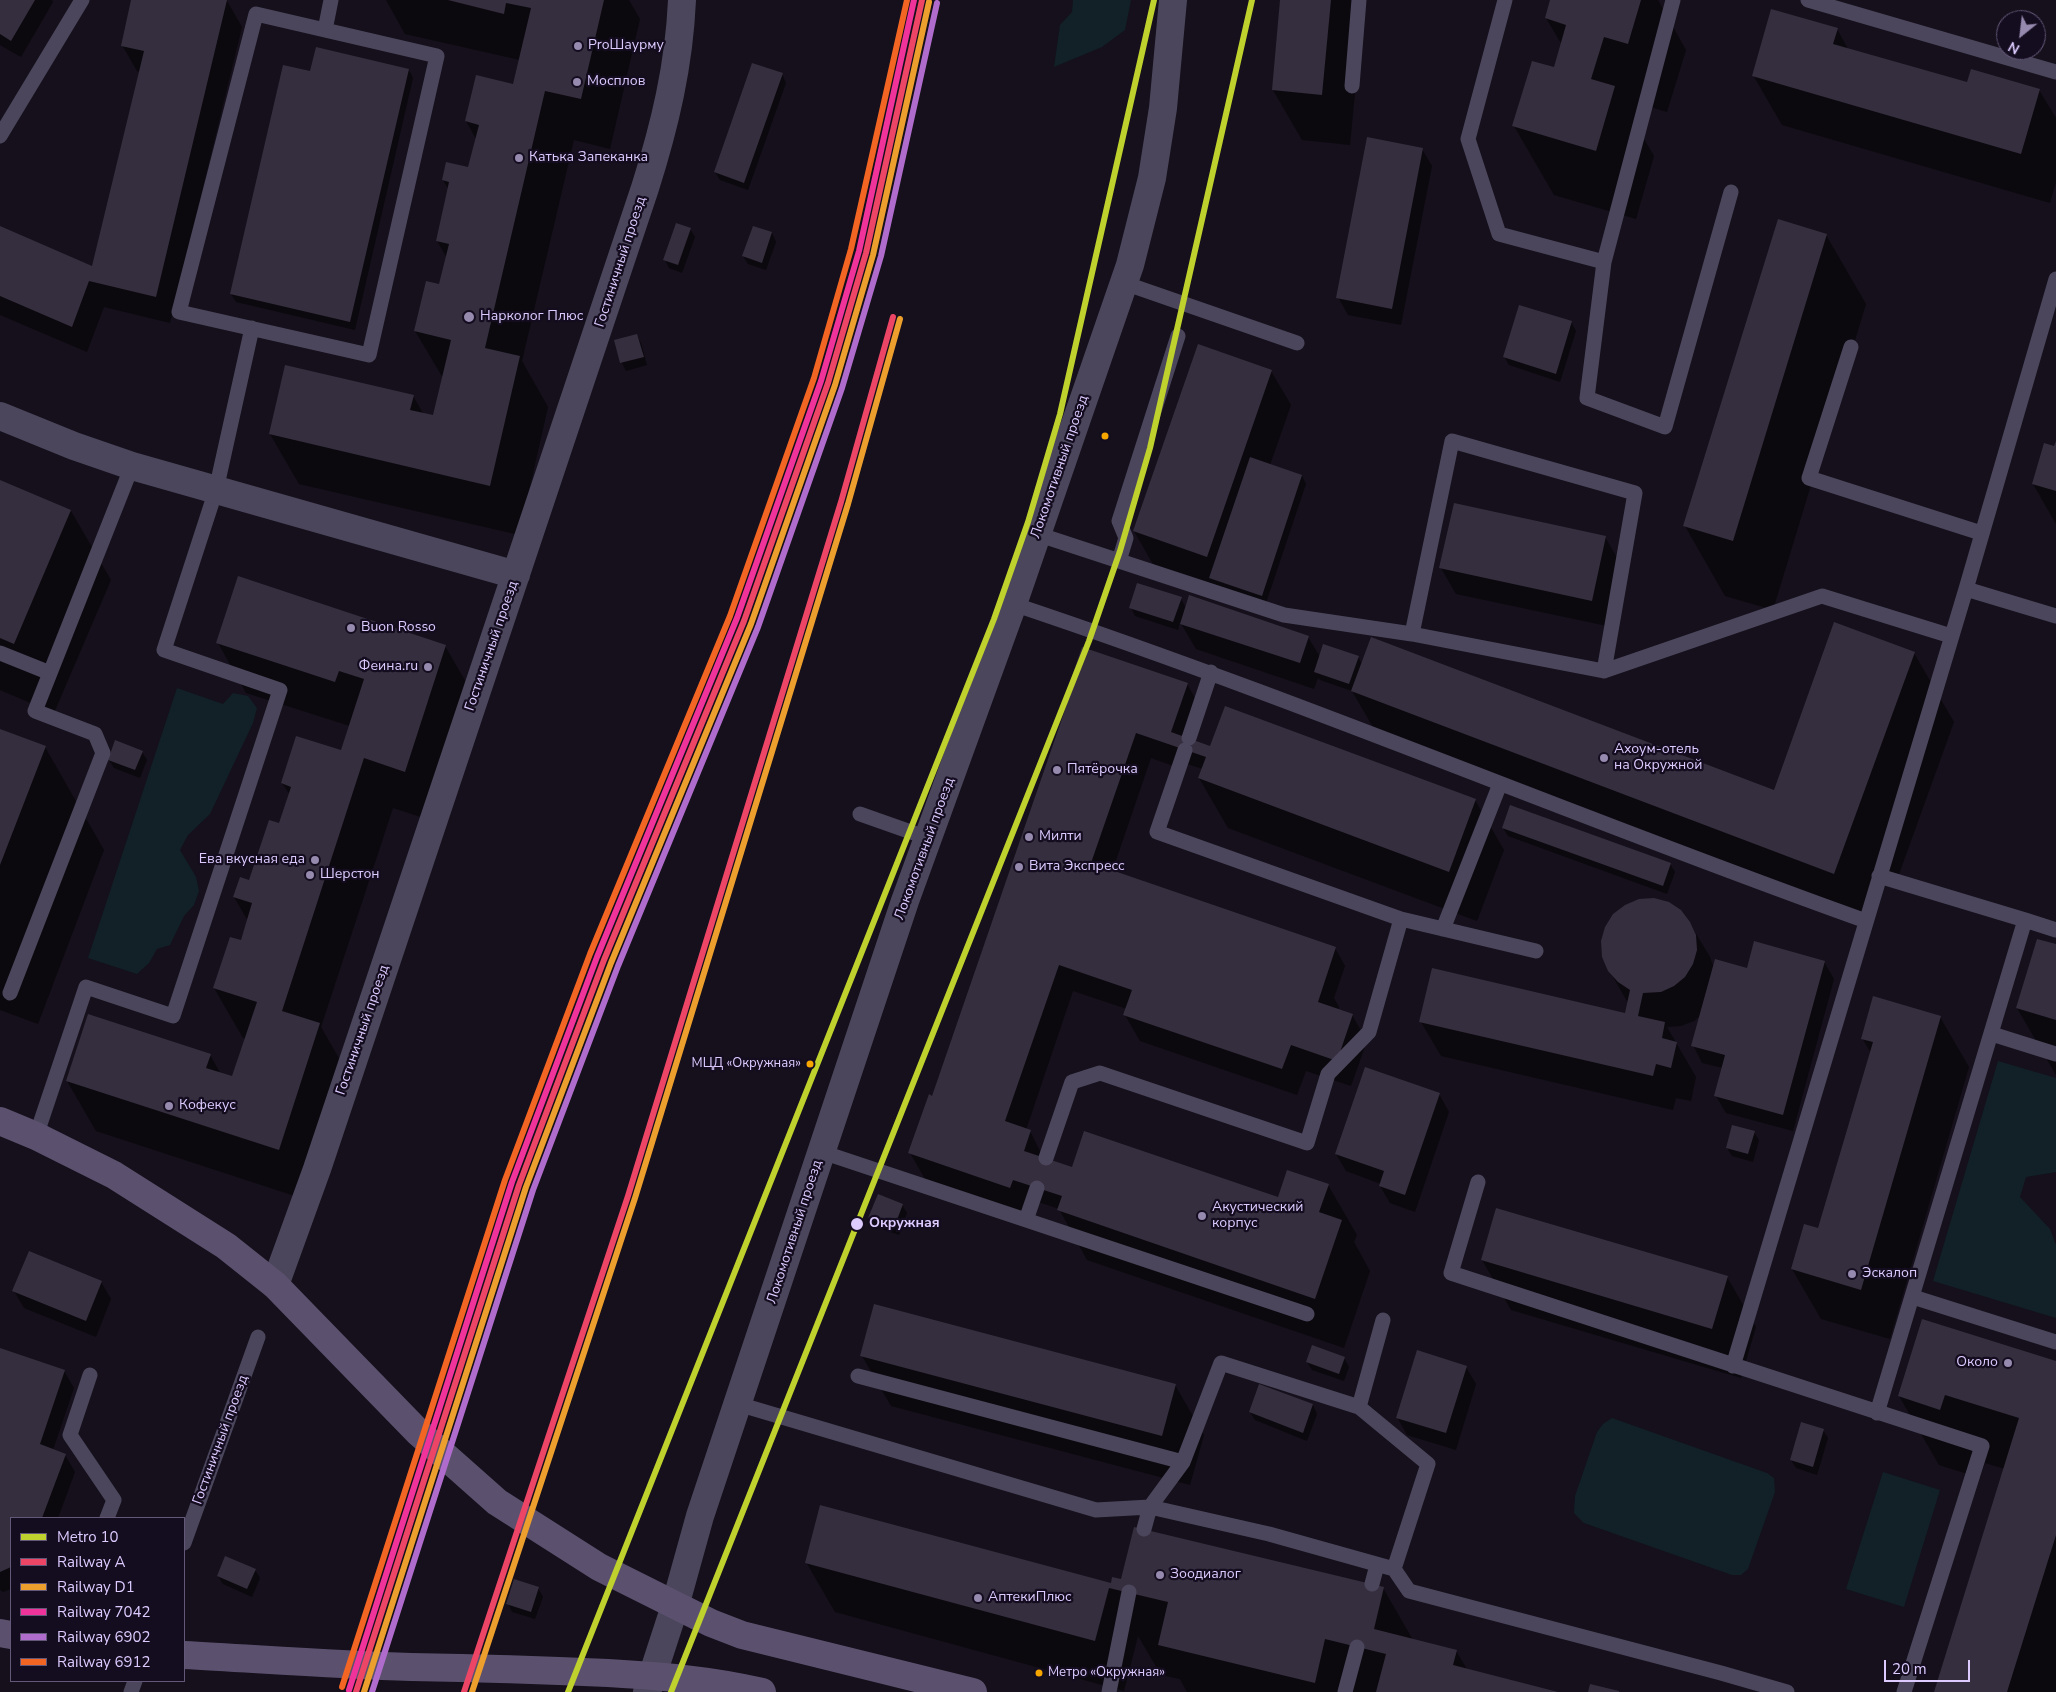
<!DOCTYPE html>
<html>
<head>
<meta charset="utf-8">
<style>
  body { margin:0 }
  #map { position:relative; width:2056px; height:1692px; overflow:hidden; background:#15101b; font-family:"Nunito Sans",sans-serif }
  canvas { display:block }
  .legend { position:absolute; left:10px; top:1517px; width:175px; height:165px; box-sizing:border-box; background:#140c1f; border:1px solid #645879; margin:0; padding:6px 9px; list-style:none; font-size:15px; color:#ddcbff }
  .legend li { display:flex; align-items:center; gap:10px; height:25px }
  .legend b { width:25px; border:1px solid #645879 }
  .north { position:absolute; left:1996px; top:10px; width:50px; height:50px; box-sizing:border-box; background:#140c1f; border:1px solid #645879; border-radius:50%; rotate:209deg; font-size:14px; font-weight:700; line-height:20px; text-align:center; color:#ddcbff }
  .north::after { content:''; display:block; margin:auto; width:18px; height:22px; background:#978aaf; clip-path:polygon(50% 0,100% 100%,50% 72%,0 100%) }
  .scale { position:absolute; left:1884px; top:1660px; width:86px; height:22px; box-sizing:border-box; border:2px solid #ddcbff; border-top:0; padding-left:6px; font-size:15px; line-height:18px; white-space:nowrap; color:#ddcbff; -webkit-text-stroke:4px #140c1f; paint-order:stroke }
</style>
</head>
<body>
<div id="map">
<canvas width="2056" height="1692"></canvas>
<ul class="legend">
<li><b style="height:6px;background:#bed12c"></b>Metro 10</li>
<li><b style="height:6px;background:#ec4566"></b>Railway A</li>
<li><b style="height:6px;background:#ed9f2d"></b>Railway D1</li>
<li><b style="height:6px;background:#ef339a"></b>Railway 7042</li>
<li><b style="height:6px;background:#b06ccc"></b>Railway 6902</li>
<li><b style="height:6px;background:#f26522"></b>Railway 6912</li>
</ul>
<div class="north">N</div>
<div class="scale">20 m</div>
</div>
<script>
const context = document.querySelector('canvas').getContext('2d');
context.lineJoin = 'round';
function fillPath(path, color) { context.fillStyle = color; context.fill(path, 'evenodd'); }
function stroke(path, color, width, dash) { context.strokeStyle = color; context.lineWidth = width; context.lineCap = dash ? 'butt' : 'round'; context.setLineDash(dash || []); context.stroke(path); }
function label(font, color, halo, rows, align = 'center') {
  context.font = font + ' "Nunito Sans",sans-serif'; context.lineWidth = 4.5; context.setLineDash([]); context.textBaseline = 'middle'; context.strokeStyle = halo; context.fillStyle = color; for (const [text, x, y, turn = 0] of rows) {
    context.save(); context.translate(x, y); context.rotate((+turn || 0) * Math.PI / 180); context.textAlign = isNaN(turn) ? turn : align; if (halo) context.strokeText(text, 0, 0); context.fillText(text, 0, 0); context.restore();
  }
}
fillPath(new Path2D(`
  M 1073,0 L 1131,0 L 1125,30 L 1102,47 L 1054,67 L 1060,25 L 1072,12 Z
  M 177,688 L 223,704 L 233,693 L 248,696 L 257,708 L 253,723 L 210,814 L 188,835 L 180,850 L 196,877 L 199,891 L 194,905 L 184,916 L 170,945 L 157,949 L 149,963 L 137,974 L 88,958 Z
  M 1998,1061 L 2056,1078 L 2056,1172 L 2026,1177 L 2020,1197 L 2050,1229 L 2056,1245 L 2056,1318 L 1933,1281 Z
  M 1612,1418 L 1767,1473 L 1774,1478 L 1775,1492 L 1748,1569 L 1741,1575 L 1732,1575 L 1584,1523 L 1574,1513 L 1575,1496 L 1597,1432 L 1603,1424 Z
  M 1883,1472 L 1940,1490 L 1904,1607 L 1846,1589 Z`), '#112127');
fillPath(new Path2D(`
  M 0,0 L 52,0 L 53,2 L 21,57 L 0,45 Z
  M 132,0 L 227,1 L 242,27 L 170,323 L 104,307 L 87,352 L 0,315 L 0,227 L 93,268 L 140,72 L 137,71 L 122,45 Z
  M 386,0 L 629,0 L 640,19 L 610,149 L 574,140 L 522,361 L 548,407 L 519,535 L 299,484 L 270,434 L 413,396 L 424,415 L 434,417 L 443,378 L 415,331 L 440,286 L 447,258 L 437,241 L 449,190 L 443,180 L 469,169 L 476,139 L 466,121 L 514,85 L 520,60 L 405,34 Z
  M 1281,0 L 1364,0 L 1350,145 L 1302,140 L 1273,90 Z
  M 1551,0 L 1658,0 L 1686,50 L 1667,112 L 1644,105 L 1637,127 L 1654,156 L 1636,219 L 1554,195 L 1514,126 L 1554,69 L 1562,45 L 1546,18 Z
  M 1837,29 L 1848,49 L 1968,84 L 2039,90 L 2056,118 L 2056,182 L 2050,203 L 1782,125 L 1753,75 Z
  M 409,70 L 413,78 L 355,330 L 236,302 L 231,294 L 311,72 Z
  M 782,74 L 786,83 L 748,190 L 720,180 L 715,172 Z
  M 1422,149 L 1432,166 L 1401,325 L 1348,315 L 1338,297 Z
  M 754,227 L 772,233 L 776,242 L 766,270 L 748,264 L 743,256 Z
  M 690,229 L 695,237 L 682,273 L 669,268 L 665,260 Z
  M 1826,235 L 1866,304 L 1773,610 L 1725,596 L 1685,526 Z
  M 1571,322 L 1576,331 L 1560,382 L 1509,365 L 1504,356 Z
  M 636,335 L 641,343 L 647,365 L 626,371 L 622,363 L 615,341 Z
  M 1271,371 L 1291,405 L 1270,465 L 1302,476 L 1306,484 L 1266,603 L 1154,566 L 1134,531 Z
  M 2056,444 L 2056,524 L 2033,484 Z
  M 0,481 L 71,511 L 111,580 L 54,713 L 0,690 Z
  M 1605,537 L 1620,563 L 1607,626 L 1456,594 L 1441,568 Z
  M 1181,599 L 1186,608 L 1308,637 L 1320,657 L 1358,657 L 1362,664 L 1775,791 L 1914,653 L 1954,722 L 1894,888 L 1878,882 L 1863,923 L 1381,741 L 1352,691 L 1320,680 L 1318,678 L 1314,689 L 1196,649 L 1180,622 L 1178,630 L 1135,616 L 1131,608 Z
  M 218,643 L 445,646 L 474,696 L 433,821 L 393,808 L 321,1027 L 348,1074 L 307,1200 L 96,1131 L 67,1081 L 210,1055 L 221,1074 L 233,1078 L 246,1039 L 243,1038 L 214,988 L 241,941 L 248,921 L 234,897 L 250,881 L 280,825 L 290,795 L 282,783 L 341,752 L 350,726 L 246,693 Z
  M 1187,684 L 1202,710 L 1192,741 L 1209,747 L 1475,800 L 1504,850 L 1477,921 L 1228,828 L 1199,778 L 1203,769 L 1184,763 L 1182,769 L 1151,758 L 1112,872 L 1335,948 L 1345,966 L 1334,998 L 1339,1007 L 1338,1010 L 1352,1015 L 1367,1041 L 1351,1086 L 1306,1071 L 1297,1095 L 1140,1041 L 1125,1015 L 1127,1009 L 1073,991 L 1026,1130 L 1030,1131 L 1044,1159 L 1072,1169 L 1279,1199 L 1328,1185 L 1357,1235 L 1354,1242 L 1370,1271 L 1344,1348 L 1087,1260 L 1059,1209 L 1030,1199 L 1025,1214 L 925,1179 L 910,1153 L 933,1097 L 1067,708 L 1064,703 Z
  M 0,730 L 45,747 L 104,850 L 38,1024 L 0,1010 Z
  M 142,752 L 147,760 L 140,778 L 114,768 L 109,760 Z
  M 1503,828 L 1670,864 L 1675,872 L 1667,894 L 1508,836 Z
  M 1689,922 L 1710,957 L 1714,968 L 1748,970 L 1824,962 L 1834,979 L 1793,1131 L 1726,1113 L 1716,1096 L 1723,1068 L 1702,1063 L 1693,1045 L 1701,1015 L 1694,1021 L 1681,1026 L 1667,1027 L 1696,1077 L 1691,1101 L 1676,1098 L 1673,1110 L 1441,1056 L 1421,1022 L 1626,1015 L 1628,1003 L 1609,970 Z
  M 2056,946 L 2056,1075 L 2017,1008 Z
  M 1940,1017 L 1969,1067 L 1890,1339 L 1821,1319 L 1792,1269 L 1819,1229 L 1871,1053 L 1862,1038 Z
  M 1439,1094 L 1449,1112 L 1415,1212 L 1390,1203 L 1380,1186 L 1381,1184 L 1346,1171 L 1336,1154 Z
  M 1754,1132 L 1759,1140 L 1753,1162 L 1732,1156 L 1727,1148 Z
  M 902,1205 L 907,1213 L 899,1235 L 874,1226 L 870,1218 Z
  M 1482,1260 L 1727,1277 L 1756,1327 L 1741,1378 L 1511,1310 Z
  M 101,1282 L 111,1299 L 96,1337 L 24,1308 L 14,1291 Z
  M 0,1349 L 64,1371 L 74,1388 L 53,1450 L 65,1455 L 75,1472 L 58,1518 L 11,1518 L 11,1589 L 3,1592 L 0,1590 Z
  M 862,1356 L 1175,1385 L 1204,1435 L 1190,1485 L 891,1406 Z
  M 1344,1358 L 1349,1367 L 1344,1381 L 1312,1370 L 1307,1362 Z
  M 2056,1362 L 2056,1692 L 1935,1692 L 2005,1469 L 1985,1463 L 1980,1478 L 1939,1465 L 1899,1396 Z
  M 1466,1367 L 1476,1384 L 1456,1450 L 1407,1435 L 1397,1417 Z
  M 1260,1385 L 1313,1405 L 1317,1414 L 1307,1441 L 1255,1420 L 1250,1412 Z
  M 1823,1430 L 1828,1438 L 1817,1475 L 1796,1468 L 1791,1460 Z
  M 806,1562 L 1112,1585 L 1122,1580 L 1383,1588 L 1413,1640 L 1456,1651 L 1467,1669 L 1556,1692 L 1187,1692 L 1180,1679 L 1161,1675 L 1138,1636 L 1124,1691 L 835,1612 Z
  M 255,1570 L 260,1578 L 252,1597 L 223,1584 L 218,1576 Z
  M 538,1588 L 543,1597 L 535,1619 L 512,1612 L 508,1603 Z`), '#0007');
fillPath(new Path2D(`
  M 0,0 L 35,0 L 11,41 L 0,34 Z
  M 131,0 L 227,0 L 156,297 L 89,281 L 72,327 L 0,296 L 0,226 L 92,266 L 144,51 L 121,46 Z
  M 448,0 L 604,0 L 581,99 L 545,91 L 485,348 L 520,356 L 490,486 L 269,434 L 285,365 L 414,395 L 410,410 L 433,415 L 451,340 L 414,331 L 426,281 L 439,284 L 449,244 L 436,241 L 449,182 L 442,180 L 446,162 L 468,167 L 479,125 L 465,121 L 476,75 L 513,84 L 531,8 L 506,3 L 504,14 Z
  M 1280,0 L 1331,0 L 1322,95 L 1272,90 Z
  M 1550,0 L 1641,0 L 1628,44 L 1604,37 L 1591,79 L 1615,86 L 1596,151 L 1512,126 L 1532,61 L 1554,67 L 1566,25 L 1545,18 Z
  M 1771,9 L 1838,28 L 1833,44 L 1967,82 L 1971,69 L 2040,89 L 2021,154 L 1752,76 Z
  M 316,47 L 409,69 L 350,322 L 230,294 L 283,65 L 310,71 Z
  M 752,63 L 783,73 L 744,183 L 714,172 Z
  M 1367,137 L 1423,148 L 1392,309 L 1336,298 Z
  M 1778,219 L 1827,234 L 1733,541 L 1683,526 Z
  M 676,223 L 691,228 L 678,265 L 663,260 Z
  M 753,226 L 772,232 L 762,263 L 742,256 Z
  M 1519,305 L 1572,321 L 1556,374 L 1503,357 Z
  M 637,334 L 644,357 L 620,363 L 614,340 Z
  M 1198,344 L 1272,370 L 1207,557 L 1133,531 Z
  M 2056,441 L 2056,491 L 2032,484 L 2044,443 L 2054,446 Z
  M 1250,457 L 1302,475 L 1262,596 L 1209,578 Z
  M 0,480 L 71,510 L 14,644 L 0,638 Z
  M 1454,503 L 1606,536 L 1592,601 L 1439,568 Z
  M 238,576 L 446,645 L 405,772 L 364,758 L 282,1011 L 320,1023 L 279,1150 L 66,1081 L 88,1014 L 211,1054 L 206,1068 L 232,1076 L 257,1002 L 213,988 L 230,937 L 241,940 L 252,903 L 233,897 L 240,877 L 249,880 L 269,820 L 279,823 L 291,787 L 281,783 L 296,736 L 341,750 L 364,679 L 339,671 L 335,682 L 216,643 Z
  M 1137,583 L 1182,597 L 1173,622 L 1129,608 Z
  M 1189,595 L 1309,636 L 1300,663 L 1180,624 Z
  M 1834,622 L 1915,652 L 1834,874 L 1351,691 L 1371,637 L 1774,790 Z
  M 1323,644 L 1359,656 L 1349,684 L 1314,672 Z
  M 1082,647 L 1188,683 L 1171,732 L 1210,746 L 1225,706 L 1476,799 L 1449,872 L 1198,778 L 1206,757 L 1136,733 L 1091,863 L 1336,947 L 1318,1002 L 1353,1014 L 1337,1061 L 1291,1045 L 1282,1069 L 1123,1015 L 1132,990 L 1059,965 L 1005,1121 L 1031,1130 L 1024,1151 L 1072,1167 L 1084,1131 L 1278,1197 L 1287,1170 L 1329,1184 L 1319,1212 L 1342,1220 L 1315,1299 L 1057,1210 L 1062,1196 L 1013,1180 L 1010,1188 L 908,1153 L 929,1094 L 932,1096 L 1067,704 L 1063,703 Z
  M 0,729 L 46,746 L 0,865 Z
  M 115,740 L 143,751 L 135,770 L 108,760 Z
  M 1510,805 L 1671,863 L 1663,886 L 1502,828 Z
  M 1654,898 L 1669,902 L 1681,910 L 1690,922 L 1696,935 L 1697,950 L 1693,964 L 1685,977 L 1674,986 L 1661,992 L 1643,993 L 1638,1016 L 1665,1022 L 1662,1038 L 1677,1042 L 1671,1068 L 1656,1064 L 1653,1076 L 1419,1022 L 1432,968 L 1625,1013 L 1630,990 L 1618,982 L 1608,971 L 1602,957 L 1601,941 L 1605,927 L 1613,914 L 1625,905 L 1639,899 Z
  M 2037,939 L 2056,944 L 2056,1020 L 2016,1008 Z
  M 1754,941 L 1825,961 L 1783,1115 L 1714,1096 L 1725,1055 L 1691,1046 L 1715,959 L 1747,968 Z
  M 1873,996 L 1941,1016 L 1861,1290 L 1791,1269 L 1804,1224 L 1818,1228 L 1873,1042 L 1861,1039 Z
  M 1365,1067 L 1440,1093 L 1405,1195 L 1379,1186 L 1384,1171 L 1335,1154 Z
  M 1732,1125 L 1755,1131 L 1748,1154 L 1726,1148 Z
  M 878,1194 L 903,1204 L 894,1228 L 868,1218 Z
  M 1496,1208 L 1728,1276 L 1712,1329 L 1481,1260 Z
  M 29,1251 L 102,1281 L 86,1321 L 12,1291 Z
  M 874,1304 L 1176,1384 L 1162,1436 L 860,1356 Z
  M 1922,1319 L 2056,1361 L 2056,1535 L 2007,1692 L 1934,1692 L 2019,1418 L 1945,1395 L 1940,1410 L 1898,1396 Z
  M 1312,1345 L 1345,1357 L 1339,1374 L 1306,1362 Z
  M 0,1348 L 65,1370 L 40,1444 L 66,1454 L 42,1518 L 11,1518 L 11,1567 L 0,1572 Z
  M 1417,1350 L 1467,1366 L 1446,1433 L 1396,1418 Z
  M 1259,1384 L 1313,1404 L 1303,1433 L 1249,1412 Z
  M 1801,1422 L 1824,1429 L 1813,1467 L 1790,1460 Z
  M 820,1505 L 1111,1583 L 1112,1577 L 1121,1579 L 1134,1527 L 1384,1587 L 1374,1629 L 1457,1650 L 1453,1665 L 1558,1692 L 1376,1692 L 1386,1654 L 1325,1639 L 1315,1683 L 1158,1645 L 1168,1602 L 1109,1588 L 1095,1641 L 805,1563 Z
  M 225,1556 L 256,1569 L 247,1589 L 217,1576 Z
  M 514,1579 L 539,1587 L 531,1612 L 506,1604 Z
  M 1590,1684 L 1619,1691 L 1619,1692 L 1588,1692 Z`), '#352e3e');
stroke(new Path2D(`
  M 1505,0 L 1468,139 L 1499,234 L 1604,262 L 1673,0
  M 1808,0 L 2056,72
  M 256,14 L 437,56 L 369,355 L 179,312 Z
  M 325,30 L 331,0
  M 1352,86 L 1359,0
  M 0,136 L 82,0
  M 1604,262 L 1587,398 L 1665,427 L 1731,192
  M 1124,283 L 1297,343
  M 1851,347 L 1809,478 L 1981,533
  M 1037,534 L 1284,615 L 1412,634 L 1604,671 L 1822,596 L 1951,636
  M 1119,561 L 1126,538 L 1119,521 L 1178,336
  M 1966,589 L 2056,616
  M 1013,604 C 1301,700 1580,819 1866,921
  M 1412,634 L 1452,441 L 1635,493 L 1604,671
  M 0,653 L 50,673
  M 1189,738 L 1211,672
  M 860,814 L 928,838
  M 1879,876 L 2025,920
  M 1401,919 L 1536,951
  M 1443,929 L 1500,784
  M 10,993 L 103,753 L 95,734 L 35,711 L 132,466
  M 1992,1034 L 2056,1054
  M 36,1136 L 86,987 L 173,1016 L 280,690 L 164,650 L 216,490 L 252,328
  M 822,1152 L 1026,1220 L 1037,1188
  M 1046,1158 L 1072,1082 L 1100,1073 L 1307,1143 L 1328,1074 L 1369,1032 L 1401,919 L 1157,832 L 1185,750
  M 1478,1182 L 1451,1273 L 1982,1446 L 1904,1692
  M 1026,1220 L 1307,1314
  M 1913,1297 L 2056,1342
  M 1733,1366 L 1966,589 L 2056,279
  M 90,1375 L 70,1435 L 114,1500 L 107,1518
  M 858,1376 L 1183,1462
  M 738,1404 L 1096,1510 L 1150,1507 L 1269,1534 L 1394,1569 L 1409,1591 L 1721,1673 L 1787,1692
  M 1359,1407 L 1428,1464 L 1394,1569
  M 1877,1413 L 2025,920 L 2056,930
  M 1144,1529 L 1150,1507 L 1183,1462 L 1221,1363 L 1359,1407 L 1383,1320
  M 184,1543 L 258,1337
  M 1372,1584 L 1377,1565
  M 131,1692 L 135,1681
  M 1109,1692 L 1129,1592
  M 1345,1692 L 1357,1647`), '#4b465c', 15);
stroke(new Path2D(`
  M 0,416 L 74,446 L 132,466 L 516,575
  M 275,1285 L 317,1169 L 645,188 C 665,125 679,66 682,0`), '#4b465c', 28);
stroke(new Path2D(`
  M 647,1692 L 675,1606 L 700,1516 L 905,901 L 1013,604 L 1130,265 L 1152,178 L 1163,108 L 1173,0`), '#4b465c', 28);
stroke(new Path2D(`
  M 0,1121 L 36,1136 L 114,1175 L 226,1246 L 275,1285 L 418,1432 L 497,1502 L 599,1567 L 711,1623 L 742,1635 L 973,1692
  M 0,1633 L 11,1635
  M 184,1655 C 259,1659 335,1665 411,1667 C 477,1668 543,1670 608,1673 C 661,1676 711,1680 762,1692`), '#5b516f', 28);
stroke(new Path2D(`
  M 356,1692 L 519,1185 L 604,960 L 744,621 L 828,383 L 866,253 L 922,0
  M 464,1692 L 628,1196 L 841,502 L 893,317`), '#ec4566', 6);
stroke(new Path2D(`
  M 364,1692 L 526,1187 L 611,963 L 751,624 L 835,385 L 873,255 L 929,2
  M 472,1692 L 635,1198 L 848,504 L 900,319`), '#ed9f2d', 6);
stroke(new Path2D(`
  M 349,1690 L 512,1182 L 597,957 L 737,618 L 821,381 L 859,251 L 914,0`), '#ef339a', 6);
stroke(new Path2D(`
  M 372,1692 L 533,1190 L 618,966 L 758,627 L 842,388 L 881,256 L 937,3`), '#b06ccc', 6);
stroke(new Path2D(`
  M 342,1687 L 505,1180 L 590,954 L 730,616 L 814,378 L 851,249 L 907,0`), '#f26522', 6);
stroke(new Path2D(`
  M 568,1692 L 994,619 L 1028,522 L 1060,414 L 1154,0
  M 671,1692 L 1089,641 L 1120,551 L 1150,448 L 1252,0`), '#bed12c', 6);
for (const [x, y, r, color] of [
  [578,46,5,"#978aaf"],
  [577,82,5,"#978aaf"],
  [519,158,5,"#978aaf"],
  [469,317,6,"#978aaf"],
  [1105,436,4.5,"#f7a600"],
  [351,628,5,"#978aaf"],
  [428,667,5,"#978aaf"],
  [1604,758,5,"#978aaf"],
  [1057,770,5,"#978aaf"],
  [1029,837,5,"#978aaf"],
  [315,860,5,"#978aaf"],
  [1019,867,5,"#978aaf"],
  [310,875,5,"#978aaf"],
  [810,1064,4.5,"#f7a600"],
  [169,1106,5,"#978aaf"],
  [1202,1216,5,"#978aaf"],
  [857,1224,7,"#ddcbff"],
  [1852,1274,5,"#978aaf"],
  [2008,1363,5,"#978aaf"],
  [1160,1575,5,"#978aaf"],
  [978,1598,5,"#978aaf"],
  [1039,1673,4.5,"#f7a600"]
]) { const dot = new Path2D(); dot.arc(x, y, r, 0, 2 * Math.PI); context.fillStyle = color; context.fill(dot); stroke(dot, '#140c1f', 2); }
label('13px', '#ddcbff', '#140c1f', [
  ["МЦД «Окружная»",801,1064],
  ["Метро «Окружная»",1048,1673,"left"]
], 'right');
label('14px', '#ddcbff', '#140c1f', [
  ["ProШаурму",588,46],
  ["Мосплов",587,82],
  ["Катька Запеканка",529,158],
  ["Нарколог Плюс",480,317],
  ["Buon Rosso",361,628],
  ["Феина.ru",418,667,"right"],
  ["Ахоум-отель",1614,750],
  ["на Окружной",1614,766],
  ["Пятёрочка",1067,770],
  ["Милти",1039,837],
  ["Ева вкусная еда",305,860,"right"],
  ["Вита Экспресс",1029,867],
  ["Шерстон",320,875],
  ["Кофекус",179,1106],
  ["Акустический",1212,1208],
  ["корпус",1212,1224],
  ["Эскалоп",1862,1274],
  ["Около",1998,1363,"right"],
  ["Зоодиалог",1170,1575],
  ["АптекиПлюс",988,1598]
], 'left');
label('14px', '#ddcbff', '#140c1f', [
  ["Гостиничный проезд",621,262,-72],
  ["Локомотивный проезд",1060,467,-71],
  ["Гостиничный проезд",492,646,-71],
  ["Локомотивный проезд",925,849,-70],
  ["Гостиничный проезд",363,1030,-71],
  ["Локомотивный проезд",795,1232,-72],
  ["Гостиничный проезд",221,1440,-70]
]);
label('bold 14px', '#ddcbff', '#140c1f', [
  ["Окружная",869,1224]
], 'left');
</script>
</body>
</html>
